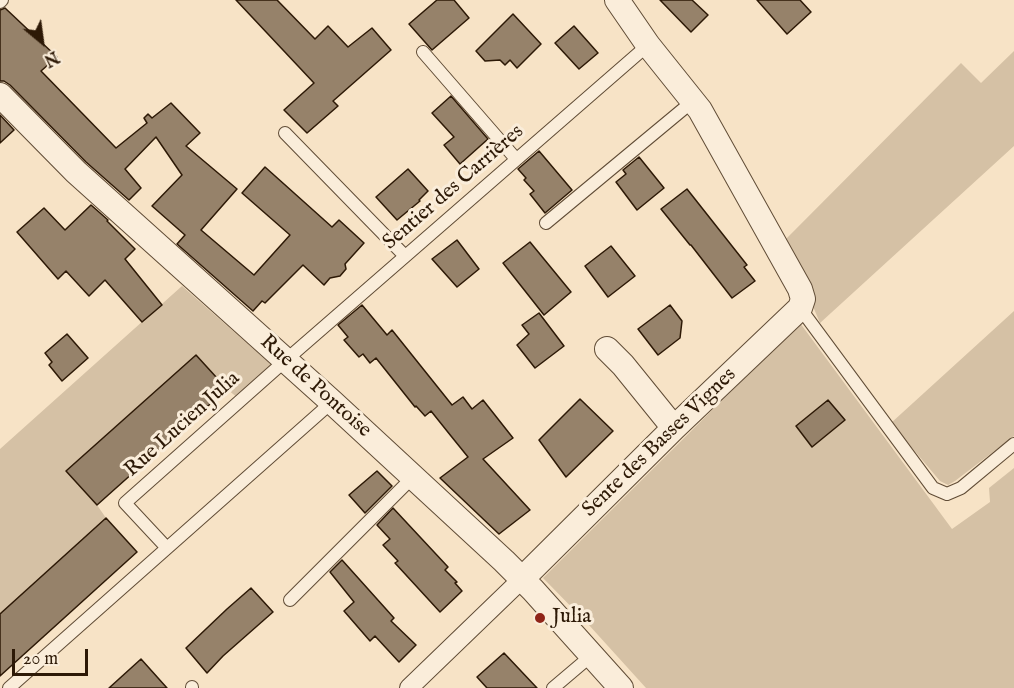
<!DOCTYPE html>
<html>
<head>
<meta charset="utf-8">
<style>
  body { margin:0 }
  #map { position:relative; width:1014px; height:688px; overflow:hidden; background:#f7e3c6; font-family:"IM FELL English",serif }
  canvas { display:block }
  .north { position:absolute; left:12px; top:12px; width:60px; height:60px; -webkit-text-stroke:4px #faedda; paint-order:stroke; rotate:151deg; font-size:16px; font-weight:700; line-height:24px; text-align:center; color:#2d1906 }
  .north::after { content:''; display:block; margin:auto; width:21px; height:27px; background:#2d1906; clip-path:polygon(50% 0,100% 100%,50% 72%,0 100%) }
  .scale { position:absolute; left:12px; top:649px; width:76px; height:27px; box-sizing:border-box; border:3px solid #2d1906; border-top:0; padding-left:8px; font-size:18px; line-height:21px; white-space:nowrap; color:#2d1906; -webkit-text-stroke:4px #faedda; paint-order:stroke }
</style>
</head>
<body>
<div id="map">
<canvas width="1014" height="688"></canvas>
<div class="north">N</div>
<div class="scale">20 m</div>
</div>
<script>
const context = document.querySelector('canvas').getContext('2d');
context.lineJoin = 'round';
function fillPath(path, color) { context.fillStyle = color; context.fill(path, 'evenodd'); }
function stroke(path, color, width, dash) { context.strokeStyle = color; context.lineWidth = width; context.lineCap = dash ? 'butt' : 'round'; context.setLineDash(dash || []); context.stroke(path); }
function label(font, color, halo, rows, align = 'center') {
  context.font = font + ' "IM FELL English",serif'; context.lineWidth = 6; context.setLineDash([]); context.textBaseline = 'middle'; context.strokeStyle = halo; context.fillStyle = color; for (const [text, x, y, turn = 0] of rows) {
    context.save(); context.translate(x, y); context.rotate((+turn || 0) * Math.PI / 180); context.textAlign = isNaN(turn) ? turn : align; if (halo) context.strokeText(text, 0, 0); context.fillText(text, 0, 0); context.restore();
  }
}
fillPath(new Path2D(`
  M 1014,51 L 1014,146 L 820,323 L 785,240 L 961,63 L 981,83 Z
  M 182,286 L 274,367 L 239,399 L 227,389 L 196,355 L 66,471 L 97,505 L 106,518 L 0,614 L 0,449 Z
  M 1014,311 L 1014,436 L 955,481 L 948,485 L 940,481 L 891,423 Z
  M 800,323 L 952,529 L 990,502 L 989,488 L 1014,468 L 1014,688 L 646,688 L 588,624 L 543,578 Z`), '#d5c1a5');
const building = new Path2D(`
  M 236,0 L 277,0 L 315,39 L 328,26 L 348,47 L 372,28 L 391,50 L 333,101 L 338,106 L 307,133 L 284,110 L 314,83 Z
  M 437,0 L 454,0 L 469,18 L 432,50 L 409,24 Z
  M 660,0 L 692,0 L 708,15 L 691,32 Z
  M 757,0 L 800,0 L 811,12 L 787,34 Z
  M 5,8 L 57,57 L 41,71 L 116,148 L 147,123 L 144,118 L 148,114 L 152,118 L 171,103 L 200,133 L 186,146 L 237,189 L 201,230 L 254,275 L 290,235 L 242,193 L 265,167 L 332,227 L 339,220 L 364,243 L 345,264 L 346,269 L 340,276 L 330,278 L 324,285 L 303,265 L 265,303 L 262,301 L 253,311 L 177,244 L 185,235 L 152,206 L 182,175 L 156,137 L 125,169 L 141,188 L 129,200 L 86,162 L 10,85 L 4,81 L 0,81 L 0,10 Z
  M 513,14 L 541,44 L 517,68 L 510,60 L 505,65 L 500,60 L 485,61 L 476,51 Z
  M 574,26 L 598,53 L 579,69 L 555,43 Z
  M 451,96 L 488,139 L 460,164 L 444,145 L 454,137 L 432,113 Z
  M 0,115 L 14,130 L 0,143 Z
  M 539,151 L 572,190 L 545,213 L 530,194 L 534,191 L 524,180 L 526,178 L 518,169 Z
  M 639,157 L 664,188 L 637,210 L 616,182 L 626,174 L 623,170 Z
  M 408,169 L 428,191 L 419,200 L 420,201 L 397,220 L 376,197 Z
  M 687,189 L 747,265 L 744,267 L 755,281 L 732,298 L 691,245 L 690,245 L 661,209 Z
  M 91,205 L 108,220 L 107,221 L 135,249 L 125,259 L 162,305 L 142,322 L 105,280 L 89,296 L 66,271 L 58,279 L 17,232 L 44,208 L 65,230 Z
  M 457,240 L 479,269 L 457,287 L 432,259 Z
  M 530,242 L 571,292 L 544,315 L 503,263 Z
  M 611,246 L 635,276 L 608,297 L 585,266 Z
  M 362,305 L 387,335 L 392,330 L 452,405 L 463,397 L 472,409 L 483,400 L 513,438 L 483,459 L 530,510 L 499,534 L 440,478 L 468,457 L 451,436 L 431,411 L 425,416 L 416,406 L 415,407 L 376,358 L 370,363 L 363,354 L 359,357 L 344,340 L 348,337 L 338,325 Z
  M 670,305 L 682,321 L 680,338 L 658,355 L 638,329 Z
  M 539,313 L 564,346 L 535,368 L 517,345 L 529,334 L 522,325 Z
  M 67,334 L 88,358 L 62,381 L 49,365 L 52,362 L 45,353 Z
  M 196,355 L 227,389 L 97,505 L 66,471 Z
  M 580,399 L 613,431 L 566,477 L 539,440 Z
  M 828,400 L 845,420 L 812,447 L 796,426 Z
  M 377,471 L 392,486 L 365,513 L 349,495 Z
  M 393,508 L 448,567 L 445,570 L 457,582 L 455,583 L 462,591 L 440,612 L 395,563 L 398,561 L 383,545 L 390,539 L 377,525 Z
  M 106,518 L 137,552 L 0,676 L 0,614 Z
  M 342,560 L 394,618 L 391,621 L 416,645 L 399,662 L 375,636 L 370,641 L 344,611 L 354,602 L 330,572 Z
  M 251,588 L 273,612 L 223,656 L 207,673 L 186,648 L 227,609 Z
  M 504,653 L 537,688 L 487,688 L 477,677 Z
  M 141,659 L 167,688 L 109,688 Z`);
fillPath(building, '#96826a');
stroke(building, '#2d1906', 1.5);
const service = new Path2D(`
  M 0,2 L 2,0
  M 423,52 L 516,159
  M 285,133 L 405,256
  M 546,223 L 693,101
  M 800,308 L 933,488 L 947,494 L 961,488 L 1014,444
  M 167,548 L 125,503 L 286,360 L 648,45
  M 290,600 L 413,477
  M 192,687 L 192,688
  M 9,688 L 332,402
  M 553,688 L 592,655`);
const pedestrian = new Path2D(`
  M 409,688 L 522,579`);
const minor = new Path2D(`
  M 0,95 L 76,172 L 332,402 L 504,561 L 533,590 L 621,688
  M 607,349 L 623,365 L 674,428
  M 522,579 L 674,428 L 800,308 L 803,299 L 800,289 L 700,110 L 648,45 L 617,0`);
stroke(service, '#604c36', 14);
stroke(pedestrian, '#604c36', 20);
stroke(minor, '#604c36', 26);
stroke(service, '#faedda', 12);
stroke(pedestrian, '#faedda', 18);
stroke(minor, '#faedda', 24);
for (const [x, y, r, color] of [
  [540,618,6,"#8f2418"]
]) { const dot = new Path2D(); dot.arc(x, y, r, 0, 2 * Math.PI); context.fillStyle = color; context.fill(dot); stroke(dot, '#faedda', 2); }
label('21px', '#2d1906', '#faedda', [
  ["Sentier des Carrières",454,188,-41],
  ["Rue de Pontoise",315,387,42],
  ["Rue Lucien Julia",183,425,-42],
  ["Sente des Basses Vignes",660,443,-44]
]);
label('21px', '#2d1906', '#faedda', [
  ["Julia",552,618]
], 'left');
</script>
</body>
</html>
